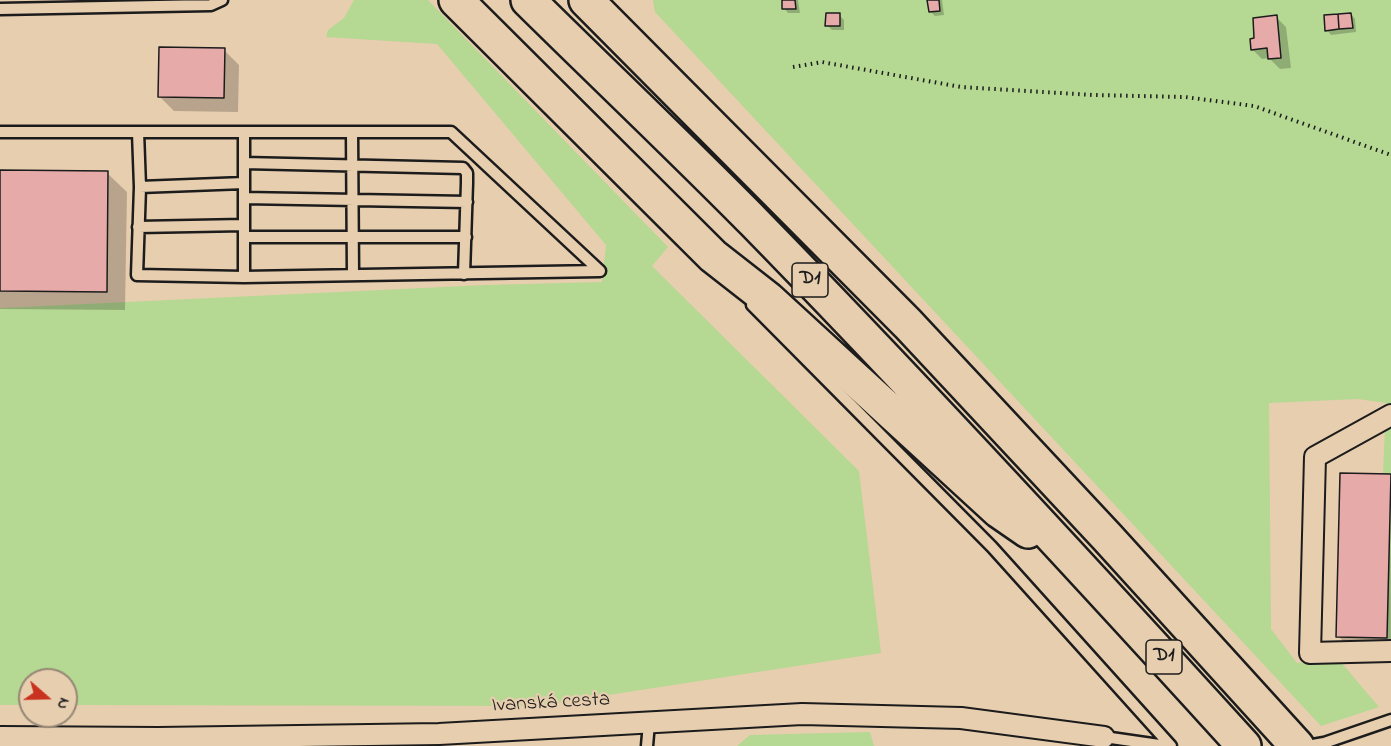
<!DOCTYPE html>
<html>
<head>
<meta charset="utf-8">
<style>
  body { margin:0 }
  #map { position:relative; width:1391px; height:746px; overflow:hidden; background:#e7ceaf; font-family:"Indie Flower",sans-serif }
  canvas { display:block }
  .north { position:absolute; left:18px; top:668px; width:60px; height:60px; box-sizing:border-box; background:#e7ceaf; border:2px solid #968774; border-radius:50%; rotate:110deg; font-size:16px; font-weight:700; line-height:24px; text-align:center; color:#1c1c1c }
  .north::after { content:''; display:block; margin:auto; width:21px; height:27px; background:#c8321e; clip-path:polygon(50% 0,100% 100%,50% 72%,0 100%) }
</style>
</head>
<body>
<div id="map">
<canvas width="1391" height="746"></canvas>
<div class="north">N</div>
</div>
<script>
const context = document.querySelector('canvas').getContext('2d');
context.lineJoin = 'round';
function fillPath(path, color) { context.fillStyle = color; context.fill(path, 'evenodd'); }
function stroke(path, color, width, dash) { context.strokeStyle = color; context.lineWidth = width; context.lineCap = dash ? 'butt' : 'round'; context.setLineDash(dash || []); context.stroke(path); }
function label(font, color, halo, rows, align = 'center') {
  context.font = font + ' "Indie Flower",sans-serif'; context.lineWidth = 4.5; context.setLineDash([]); context.textBaseline = 'middle'; context.strokeStyle = halo; context.fillStyle = color; for (const [text, x, y, turn = 0] of rows) {
    context.save(); context.translate(x, y); context.rotate((+turn || 0) * Math.PI / 180); context.textAlign = isNaN(turn) ? turn : align; if (halo) context.strokeText(text, 0, 0); context.fillText(text, 0, 0); context.restore();
  }
}
fillPath(new Path2D(`
  M 354,0 L 428,0 L 668,247 L 652,266 L 859,471 L 881,653 L 537,706 L 66,705 L 66,680 L 30,680 L 30,705 L 0,705 L 0,308 L 486,285 L 602,282 L 606,245 L 437,44 L 326,37 L 328,30 L 344,18 Z
  M 653,0 L 1391,0 L 1391,639 L 1387,638 L 1383,474 L 1386,403 L 1358,399 L 1269,403 L 1271,629 L 1297,663 L 1340,661 L 1379,707 L 1321,726 L 655,12 Z
  M 870,732 L 874,746 L 737,746 L 750,735 Z`), '#b5d893');
fillPath(new Path2D(`
  M 784,0 L 798,0 L 800,13 L 788,13 L 784,8 Z
  M 929,0 L 942,0 L 944,15 L 935,16 L 930,11 Z
  M 1351,14 L 1355,19 L 1356,32 L 1331,35 L 1327,30 Z
  M 839,15 L 844,20 L 844,30 L 832,30 L 827,25 Z
  M 1276,17 L 1286,27 L 1291,68 L 1280,69 L 1269,58 L 1262,59 L 1252,49 L 1256,40 Z
  M 224,50 L 239,65 L 238,112 L 174,111 L 159,96 Z
  M 0,172 L 107,173 L 127,192 L 125,310 L 0,309 Z
  M 1390,476 L 1391,656 L 1357,655 L 1338,636 Z`), '#0003');
const building = new Path2D(`
  M 782,0 L 795,0 L 796,9 L 782,9 Z
  M 927,0 L 939,0 L 940,11 L 929,12 Z
  M 826,13 L 840,13 L 840,26 L 825,26 Z
  M 1351,13 L 1353,28 L 1339,29 L 1338,14 Z
  M 1338,14 L 1339,29 L 1325,31 L 1324,15 Z
  M 1277,15 L 1281,58 L 1268,59 L 1267,48 L 1251,50 L 1250,39 L 1254,38 L 1253,18 Z
  M 159,47 L 225,48 L 224,98 L 158,97 Z
  M 0,170 L 108,171 L 107,292 L 0,291 Z
  M 1340,473 L 1391,474 L 1387,638 L 1336,637 Z`);
fillPath(building, '#e6aaa9');
stroke(building, '#1c1c1c', 1.5);
const lane = new Path2D(`
  M 0,9 L 211,5 L 222,0
  M 0,132 L 451,132 L 600,271 L 244,277 L 137,275 L 140,187 L 138,132
  M 352,132 L 353,275
  M 244,133 L 244,163 L 463,168 L 467,173 L 467,183 L 464,274
  M 244,163 L 244,277
  M 140,187 L 244,183
  M 244,198 L 467,202
  M 138,227 L 244,225
  M 244,237 L 466,237
  M 752,305 L 992,547 L 1171,746
  M 1104,737 L 1166,746
  M 647,746 L 649,723
  M 1307,746 L 1324,743 L 1391,720`);
const street = new Path2D(`
  M 1391,415 L 1315,457 L 1310,653 L 1391,651
  M 0,737 L 158,738 L 439,734 L 802,714 L 961,718 L 1104,737`);
const highway = new Path2D(`
  M 456,0 L 713,256 L 768,299 L 999,511 L 1028,531
  M 528,0 C 603,74 680,147 754,222 C 921,393 1083,569 1244,746
  M 586,0 L 908,324 L 1107,537 L 1297,746`);
stroke(lane, '#1c1c1c', 15);
stroke(street, '#1c1c1c', 24);
stroke(highway, '#1c1c1c', 38);
stroke(new Path2D(`
  M 793,67 L 822,62 L 961,87 L 1093,95 L 1185,97 L 1254,106 L 1391,155`), '#1c1c1c', 4, [1.5, 4.5]);
stroke(lane, '#e7ceaf', 10);
stroke(street, '#e7ceaf', 20);
stroke(highway, '#e7ceaf', 33);
for (const [x, y, w] of [
  [810,280,36],
  [1164,657,36]
]) { const box = new Path2D(); box.roundRect(x - w / 2, y - 17, w, 34, 4.5); context.fillStyle = '#e7ceaf'; context.fill(box); stroke(box, '#1c1c1c', 1.5); }
label('bold 20px', '#1c1c1c', null, [
  ["D1",810,280],
  ["D1",1164,657]
]);
label('21px', '#1c1c1c', '#e7ceaf', [
  ["Ivanská cesta",551,704,-3]
]);
</script>
</body>
</html>
